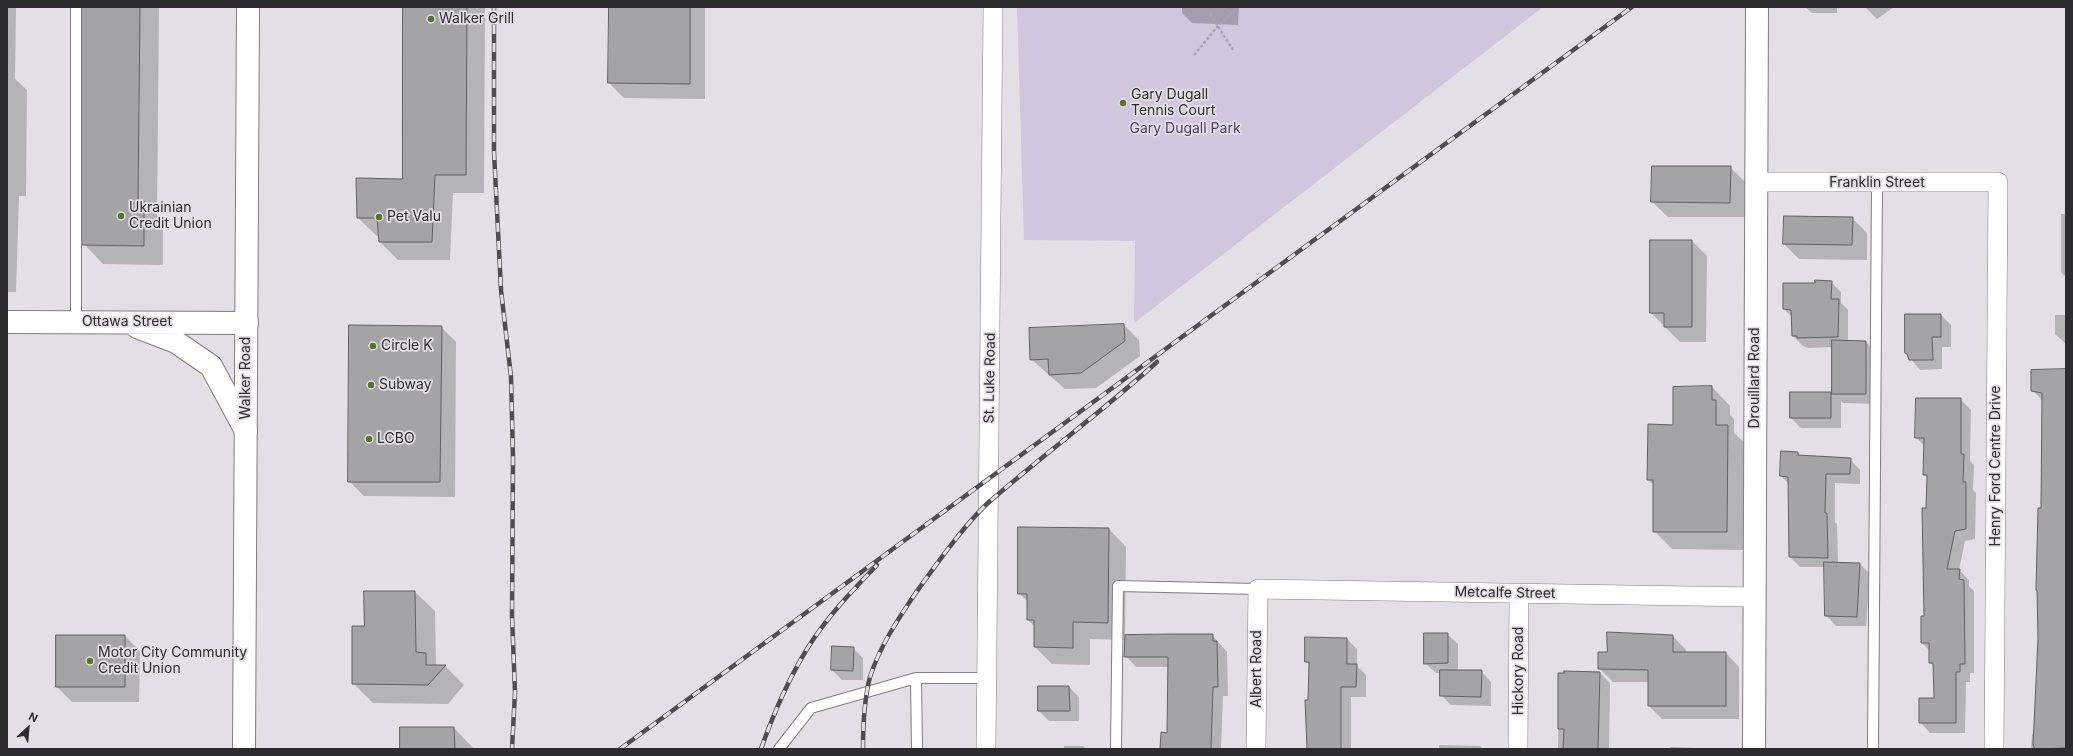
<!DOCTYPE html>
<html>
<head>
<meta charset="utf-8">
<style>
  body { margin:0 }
  #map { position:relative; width:2073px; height:756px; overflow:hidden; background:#e2e0e4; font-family:Inter,sans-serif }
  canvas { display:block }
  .frame { position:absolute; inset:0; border:8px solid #2c2b2d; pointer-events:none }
  .north { position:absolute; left:8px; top:708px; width:40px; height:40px; -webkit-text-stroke:3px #e2e0e4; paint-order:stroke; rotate:26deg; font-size:11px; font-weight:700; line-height:16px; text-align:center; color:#2c2b2d }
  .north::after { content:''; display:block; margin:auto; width:14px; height:18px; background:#2c2b2d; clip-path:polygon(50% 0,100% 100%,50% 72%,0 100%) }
</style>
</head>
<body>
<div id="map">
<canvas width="2073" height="756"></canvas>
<div class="frame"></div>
<div class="north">N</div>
</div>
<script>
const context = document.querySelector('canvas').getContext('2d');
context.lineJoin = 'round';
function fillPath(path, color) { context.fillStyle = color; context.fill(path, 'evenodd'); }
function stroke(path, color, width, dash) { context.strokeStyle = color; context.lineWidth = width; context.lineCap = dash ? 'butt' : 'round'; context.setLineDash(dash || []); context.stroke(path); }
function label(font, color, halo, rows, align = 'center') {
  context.font = font + ' Inter,sans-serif'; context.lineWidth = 3.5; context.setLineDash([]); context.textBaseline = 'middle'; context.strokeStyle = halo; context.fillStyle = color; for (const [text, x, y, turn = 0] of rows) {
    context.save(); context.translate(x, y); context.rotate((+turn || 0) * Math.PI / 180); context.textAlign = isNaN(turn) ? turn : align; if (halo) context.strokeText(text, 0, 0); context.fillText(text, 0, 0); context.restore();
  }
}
fillPath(new Path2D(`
  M 1017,7 L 1543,7 L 1134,323 L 1135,241 L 1024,240 Z`), '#d0c6dd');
fillPath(new Path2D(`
  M 7,7 L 16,7 L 15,79 L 27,90 L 26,196 L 19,196 L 16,292 L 7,292 Z
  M 84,7 L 159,7 L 157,216 L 163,222 L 163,265 L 103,264 L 84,244 Z
  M 404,7 L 485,7 L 484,193 L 453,193 L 450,260 L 398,260 L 380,242 L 379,236 L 377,236 L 358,218 L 403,180 Z
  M 610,7 L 705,7 L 705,99 L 624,98 L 609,83 Z
  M 1182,7 L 1239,7 L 1238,25 L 1192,23 L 1182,13 Z
  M 1805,7 L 1837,7 L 1837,13 L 1812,13 Z
  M 1865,7 L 1894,7 L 1877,19 Z
  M 1730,167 L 1745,182 L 1745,217 L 1668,217 L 1652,202 Z
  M 2061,214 L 2066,214 L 2066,277 L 2061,272 Z
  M 1852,218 L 1867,233 L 1867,260 L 1799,259 L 1784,244 Z
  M 1692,241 L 1707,256 L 1706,342 L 1680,342 L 1651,313 Z
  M 1831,282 L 1841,292 L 1841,303 L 1848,310 L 1848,342 L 1866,342 L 1876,352 L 1876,404 L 1843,403 L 1841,401 L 1841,428 L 1801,428 L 1791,418 L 1831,393 L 1833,395 L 1833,347 L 1808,348 L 1803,346 L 1793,336 L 1792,317 L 1784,309 L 1817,284 Z
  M 1941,315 L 1951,325 L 1951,347 L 1942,347 L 1942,369 L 1920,370 L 1906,353 Z
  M 2055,315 L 2066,315 L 2066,344 L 2055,334 Z
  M 1124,325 L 1139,340 L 1140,356 L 1096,388 L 1065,389 L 1031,359 Z
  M 441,327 L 456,342 L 455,497 L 364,496 L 349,481 Z
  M 2066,370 L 2066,749 L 2031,749 L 2032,734 L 2035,734 L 2036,715 L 2043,401 L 2032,390 Z
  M 1712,387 L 1730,406 L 1730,415 L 1734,419 L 1734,433 L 1746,444 L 1745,550 L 1672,549 L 1654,531 L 1654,485 L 1648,480 L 1674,426 Z
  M 1917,399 L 1961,400 L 1971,410 L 1970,461 L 1974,465 L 1973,490 L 1976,493 L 1975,539 L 1965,541 L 1959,570 L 1969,580 L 1969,586 L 1974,591 L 1974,673 L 1970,673 L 1970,682 L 1966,682 L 1965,733 L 1930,733 L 1920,722 L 1935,699 L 1934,667 L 1930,662 L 1930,651 L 1922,643 L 1925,617 L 1928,478 L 1924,475 L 1925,446 L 1916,438 Z
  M 1798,453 L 1802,457 L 1850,459 L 1860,470 L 1860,484 L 1835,483 L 1835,522 L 1837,524 L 1838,563 L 1860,564 L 1870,574 L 1866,626 L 1836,626 L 1826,615 L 1826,567 L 1800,567 L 1790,557 L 1789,484 L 1781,476 Z
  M 1109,529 L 1126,547 L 1125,636 L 1212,635 L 1227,652 L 1228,696 L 1223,696 L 1221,749 L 1161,749 L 1168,734 L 1169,667 L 1136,667 L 1126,656 L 1126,640 L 1090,639 L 1090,665 L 1052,664 L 1035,647 L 1035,627 L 1028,620 L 1028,602 L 1019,593 Z
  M 415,592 L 435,611 L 436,664 L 438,666 L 445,666 L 464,685 L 448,704 L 373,703 L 353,683 L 365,628 Z
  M 1447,634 L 1458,644 L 1458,671 L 1481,671 L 1491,682 L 1491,706 L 1451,705 L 1441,695 L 1441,673 L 1436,673 L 1425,663 Z
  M 125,636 L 140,651 L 139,702 L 72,702 L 57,687 Z
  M 1673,636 L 1686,650 L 1686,653 L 1726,653 L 1739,667 L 1739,719 L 1662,719 L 1649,706 L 1649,682 L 1613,682 L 1599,668 Z
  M 1306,638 L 1347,639 L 1357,649 L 1357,666 L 1366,675 L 1366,697 L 1351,697 L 1351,749 L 1308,749 L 1306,701 L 1309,701 L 1310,665 L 1306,662 Z
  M 853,648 L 863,658 L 863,680 L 842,680 L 832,670 Z
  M 1600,673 L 1610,683 L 1609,749 L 1558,749 L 1559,674 Z
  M 1039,687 L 1069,687 L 1079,697 L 1079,721 L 1049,721 L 1039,711 Z
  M 454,728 L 474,749 L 401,749 Z
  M 1439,745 L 1480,746 L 1483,749 L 1439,749 Z
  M 1064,746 L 1083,746 L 1086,749 L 1064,749 Z
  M 1670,747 L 1698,748 L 1699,749 L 1670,749 Z`), '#0003');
const building = new Path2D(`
  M 82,7 L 140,7 L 138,201 L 144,201 L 144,246 L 82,245 Z
  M 403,7 L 467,7 L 466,175 L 435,175 L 432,242 L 379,242 L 377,218 L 357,218 L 356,178 L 402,179 Z
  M 609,7 L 690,7 L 690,84 L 608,83 Z
  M 1652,166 L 1731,166 L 1730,203 L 1651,202 Z
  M 1784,216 L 1853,217 L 1852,245 L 1783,244 Z
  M 1650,240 L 1692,240 L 1692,327 L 1664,327 L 1664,313 L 1650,313 Z
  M 1815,280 L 1832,281 L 1831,299 L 1839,299 L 1838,337 L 1797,338 L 1797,336 L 1792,336 L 1791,310 L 1783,309 L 1783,283 L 1815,283 Z
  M 1905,314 L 1941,314 L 1941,337 L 1932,337 L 1933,360 L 1909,360 L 1907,354 L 1905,353 Z
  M 1124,324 L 1125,341 L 1081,373 L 1049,375 L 1048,359 L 1030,360 L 1029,328 Z
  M 349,325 L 442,326 L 440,482 L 348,482 Z
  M 1832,340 L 1866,341 L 1866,394 L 1832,394 Z
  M 2066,369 L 2066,748 L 2035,749 L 2033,745 L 2038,639 L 2037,590 L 2036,590 L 2038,508 L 2041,508 L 2042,393 L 2031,391 L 2031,370 Z
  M 1712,386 L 1712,400 L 1716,400 L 1716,425 L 1728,425 L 1727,532 L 1653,532 L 1653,480 L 1647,480 L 1648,424 L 1673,425 L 1673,387 Z
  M 1790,392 L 1831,392 L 1831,418 L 1790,418 Z
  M 1916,398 L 1961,398 L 1961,454 L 1964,454 L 1963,482 L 1966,482 L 1966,529 L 1955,531 L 1947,569 L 1960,569 L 1959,579 L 1964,580 L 1965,664 L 1960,664 L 1960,672 L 1956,672 L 1956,723 L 1919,723 L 1919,698 L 1934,698 L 1933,663 L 1929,663 L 1929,643 L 1921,643 L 1921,616 L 1924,616 L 1922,508 L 1926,508 L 1927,475 L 1923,475 L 1924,438 L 1915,438 Z
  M 1781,451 L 1798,452 L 1798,455 L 1851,458 L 1850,474 L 1826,474 L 1825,513 L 1827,513 L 1828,558 L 1789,557 L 1788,477 L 1780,476 Z
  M 1018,527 L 1109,528 L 1108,623 L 1073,622 L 1073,648 L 1034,647 L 1034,620 L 1027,620 L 1027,594 L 1018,594 Z
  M 1824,562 L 1860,563 L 1857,617 L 1825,616 Z
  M 364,591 L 415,591 L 416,652 L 426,653 L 426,665 L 446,665 L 428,685 L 352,684 L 352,626 L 364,626 Z
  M 1607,632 L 1673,635 L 1673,652 L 1726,652 L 1726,706 L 1648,706 L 1648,670 L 1598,669 L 1598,652 L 1607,652 Z
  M 1424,633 L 1448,633 L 1448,663 L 1424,664 Z
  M 1175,634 L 1213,634 L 1213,641 L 1217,641 L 1218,687 L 1213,687 L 1211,749 L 1160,749 L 1161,732 L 1167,733 L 1168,657 L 1124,657 L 1125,635 Z
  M 56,635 L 125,635 L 125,687 L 56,687 Z
  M 1305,637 L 1347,638 L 1347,664 L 1357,664 L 1356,687 L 1341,687 L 1341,749 L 1307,749 L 1305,700 L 1308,700 L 1309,662 L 1305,662 Z
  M 832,646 L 854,647 L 853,671 L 831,670 Z
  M 1440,670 L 1482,670 L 1481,697 L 1440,696 Z
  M 1564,671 L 1600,672 L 1598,749 L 1563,749 L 1564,729 L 1558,729 L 1558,673 L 1564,673 Z
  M 1038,686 L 1069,686 L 1070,711 L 1038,711 Z
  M 400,727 L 454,727 L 455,749 L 400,749 Z`);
fillPath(building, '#a4a3a6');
stroke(building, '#616063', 1);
const service = new Path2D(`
  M 76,7 L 76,322
  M 916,678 L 917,749
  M 779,749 L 811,708 L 916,678 L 987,678
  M 1116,749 L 1118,586 L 1258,589
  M 1873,749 L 1877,183`);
const minor = new Path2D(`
  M 1756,182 L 1998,182 L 1994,749
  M 986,749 L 993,7
  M 1256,749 L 1258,589 L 1753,597
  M 1518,749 L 1519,593`);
const tertiary = new Path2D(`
  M 7,322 L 247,323
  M 137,327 L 176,342 L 211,366 L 246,431
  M 1754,749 L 1757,7`);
const secondary = new Path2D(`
  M 244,749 L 248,7`);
stroke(service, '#807e82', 12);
stroke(minor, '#807e82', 20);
stroke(tertiary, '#807e82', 24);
stroke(secondary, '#807e82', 24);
stroke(new Path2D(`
  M 1210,14 L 1233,50
  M 1194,55 L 1218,26 L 1238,7`), '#a8a6aa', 2.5, [3, 2]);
stroke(service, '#fff', 10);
stroke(minor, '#fff', 19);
stroke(tertiary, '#fff', 22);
stroke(secondary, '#fff', 22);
const rail = new Path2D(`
  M 494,7 L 494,152 L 501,290 L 511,377 L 513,458 L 512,616 L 515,692 L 512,749
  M 620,749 L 1632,7
  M 761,749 C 773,715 788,680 807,649 C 826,618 852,591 877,565
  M 863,749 C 863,725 864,700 870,677 C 879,648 898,619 915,594 C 935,566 964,525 989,502 C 1044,454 1103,411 1157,362`);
stroke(rail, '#4e4d4f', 4.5);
stroke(rail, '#e2e0e4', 3, [9]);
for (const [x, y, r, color] of [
  [431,19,4,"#5b7528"],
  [1123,103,4,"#5b7528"],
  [121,216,4,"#5b7528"],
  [379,217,4,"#5b7528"],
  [373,346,4,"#5b7528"],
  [371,385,4,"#5b7528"],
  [369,439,4,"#5b7528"],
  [90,661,4,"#5b7528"]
]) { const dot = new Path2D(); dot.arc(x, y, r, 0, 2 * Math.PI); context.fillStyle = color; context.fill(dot); stroke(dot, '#e2e0e4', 1.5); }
label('14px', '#2c2b2d', '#e2e0e4', [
  ["Walker Grill",439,19],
  ["Gary Dugall",1131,95],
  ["Tennis Court",1131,111],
  ["Ukrainian",129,208],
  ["Credit Union",129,224],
  ["Pet Valu",387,217],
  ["Circle K",381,346],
  ["Subway",379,385],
  ["LCBO",377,439],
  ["Motor City Community",98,653],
  ["Credit Union",98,669]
], 'left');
label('14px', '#503a66', '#e2e0e4', [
  ["Gary Dugall Park",1185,129]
]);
label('14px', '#2c2b2d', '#e2e0e4', [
  ["Franklin Street",1877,183],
  ["Ottawa Street",127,322],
  ["Walker Road",246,378,-90],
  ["St. Luke Road",990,378,-89],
  ["Drouillard Road",1755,378,-90],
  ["Henry Ford Centre Drive",1996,466,-90],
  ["Metcalfe Street",1505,593,1],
  ["Albert Road",1257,669,-90],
  ["Hickory Road",1519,671,-90]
]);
</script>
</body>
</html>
